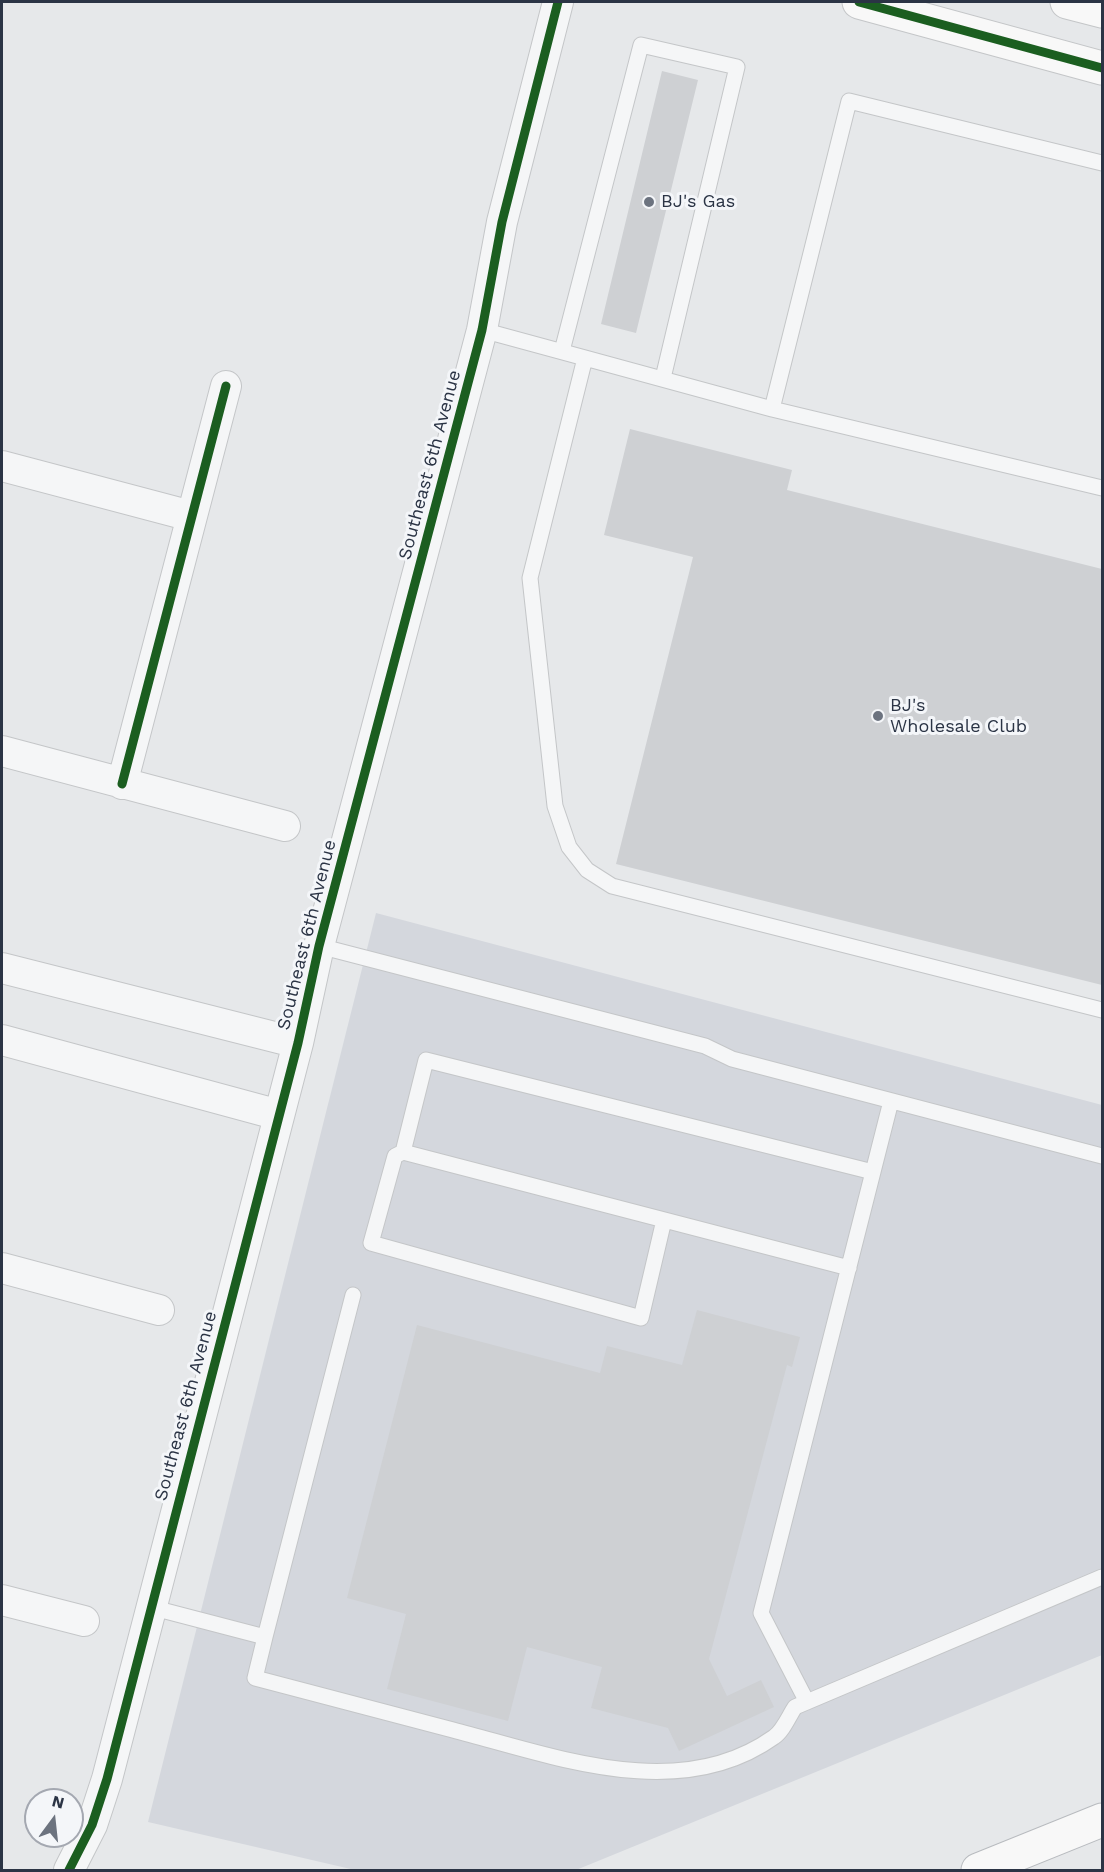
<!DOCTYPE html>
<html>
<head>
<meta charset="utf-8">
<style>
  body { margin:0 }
  #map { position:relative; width:1104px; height:1872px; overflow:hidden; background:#e6e8ea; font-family:"Work Sans",sans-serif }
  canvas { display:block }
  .frame { position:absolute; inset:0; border:3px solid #2b3445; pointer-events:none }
  .north { position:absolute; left:24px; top:1788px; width:60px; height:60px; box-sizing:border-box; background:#f4f6f9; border:2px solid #a4a8b1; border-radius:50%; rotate:15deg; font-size:16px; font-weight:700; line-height:24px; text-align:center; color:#2b3445 }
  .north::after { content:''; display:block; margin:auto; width:21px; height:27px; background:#6c737f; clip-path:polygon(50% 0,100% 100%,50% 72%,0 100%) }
</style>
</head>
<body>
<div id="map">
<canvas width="1104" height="1872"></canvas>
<div class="frame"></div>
<div class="north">N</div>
</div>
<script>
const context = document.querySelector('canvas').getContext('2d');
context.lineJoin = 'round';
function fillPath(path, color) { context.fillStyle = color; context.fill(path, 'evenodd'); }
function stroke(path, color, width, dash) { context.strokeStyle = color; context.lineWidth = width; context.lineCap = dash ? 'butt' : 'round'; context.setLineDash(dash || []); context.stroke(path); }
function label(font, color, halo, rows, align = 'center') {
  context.font = font + ' "Work Sans",sans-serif'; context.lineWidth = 6; context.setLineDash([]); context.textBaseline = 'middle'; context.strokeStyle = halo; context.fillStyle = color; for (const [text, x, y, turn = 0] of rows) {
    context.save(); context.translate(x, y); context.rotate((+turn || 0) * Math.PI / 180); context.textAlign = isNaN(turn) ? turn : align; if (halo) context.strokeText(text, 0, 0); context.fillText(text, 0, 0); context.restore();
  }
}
fillPath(new Path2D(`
  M 376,913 L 1102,1105 L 1102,1655 L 576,1870 L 355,1870 L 148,1822 Z`), '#d4d7dd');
fillPath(new Path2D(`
  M 662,71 L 698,80 L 636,333 L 601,324 Z
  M 630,429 L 792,470 L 787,490 L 1102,569 L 1102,985 L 616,864 L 693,557 L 604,535 Z
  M 697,1310 L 800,1337 L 792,1367 L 787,1365 L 709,1659 L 727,1696 L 761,1680 L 774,1707 L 679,1751 L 668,1728 L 591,1708 L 602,1667 L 527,1647 L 508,1721 L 387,1689 L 406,1614 L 347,1598 L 417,1325 L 600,1373 L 607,1346 L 682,1365 Z`), '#ced0d3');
const lane = new Path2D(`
  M 482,330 L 585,358 L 530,578 L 555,806 L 569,847 L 587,870 L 612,886 L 1102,1010
  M 562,351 L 641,45 L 737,67 L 663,378
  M 585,358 L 772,409 L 1102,488
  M 772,409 L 849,101 L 1102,163
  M 319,946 L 705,1046 L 732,1059 L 1102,1156
  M 403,1152 L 395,1156 L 371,1243 L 641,1318 L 664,1220
  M 849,1268 L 403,1152 L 426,1060 L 873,1172
  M 150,1607 L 265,1637 L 353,1295
  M 265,1637 L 255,1678 C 321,1695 387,1713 453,1730 C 554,1756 679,1805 774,1737 C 783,1731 789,1716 795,1707 L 1102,1577
  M 807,1702 L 761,1613 L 891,1101`);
const street = new Path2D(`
  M 2,466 L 191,516
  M 2,751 L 285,826
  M 122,784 L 226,386
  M 2,968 L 298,1043
  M 2,1040 L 279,1115
  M 2,1268 L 159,1310
  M 2,1600 L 84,1621
  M 69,1870 L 92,1825 L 107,1779 L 298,1043 L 319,946 L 482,330 L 502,222 L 558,2`);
const secondary = new Path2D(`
  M 859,2 L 1102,68
  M 1067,2 L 1102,11`);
const highway = new Path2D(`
  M 978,1870 L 1102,1820`);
stroke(lane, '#c4c6c8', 17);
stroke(street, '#c4c6c8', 32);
stroke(secondary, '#c4c6c8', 35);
stroke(highway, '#b8bbbf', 35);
stroke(lane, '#f5f6f7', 15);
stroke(street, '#f5f6f7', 30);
stroke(secondary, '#f8f8f8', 33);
stroke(highway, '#f8f8f8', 33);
stroke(new Path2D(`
  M 859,2 L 1102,68
  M 122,784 L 226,386
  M 69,1870 L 92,1825 L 107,1779 L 298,1043 L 319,946 L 482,330 L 502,222 L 558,2`), '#1b5e20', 9);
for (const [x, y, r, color] of [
  [649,202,6,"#6c737f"],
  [878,716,6,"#6c737f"]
]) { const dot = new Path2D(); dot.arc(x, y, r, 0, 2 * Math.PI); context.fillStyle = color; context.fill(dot); stroke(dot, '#f4f6f9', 2); }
label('18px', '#2b3445', '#f4f6f9', [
  ["BJ's Gas",661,202],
  ["BJ's",890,706],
  ["Wholesale Club",890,727]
], 'left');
label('18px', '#2b3445', '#f4f6f9', [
  ["Southeast 6th Avenue",430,465,-75],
  ["Southeast 6th Avenue",307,935,-76],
  ["Southeast 6th Avenue",186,1406,-75]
]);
</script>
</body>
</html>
